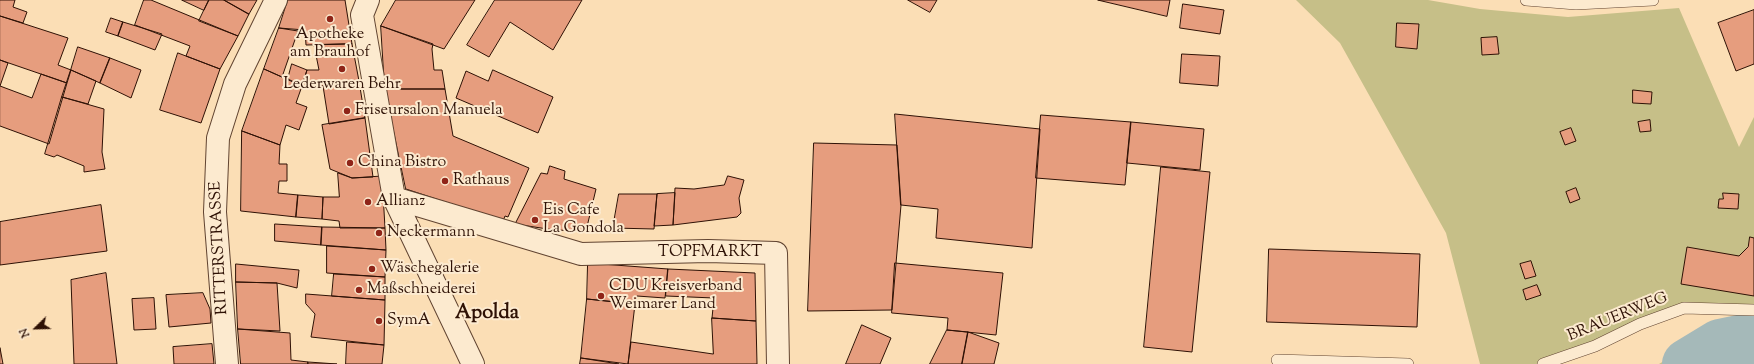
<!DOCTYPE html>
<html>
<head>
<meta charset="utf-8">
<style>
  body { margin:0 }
  #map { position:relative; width:1754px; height:364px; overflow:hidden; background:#fbdeb5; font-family:"Sorts Mill Goudy",serif }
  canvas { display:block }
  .north { position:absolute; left:16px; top:308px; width:40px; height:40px; -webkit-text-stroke:3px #fceacf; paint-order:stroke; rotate:247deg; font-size:11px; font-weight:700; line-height:16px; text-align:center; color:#2e1105 }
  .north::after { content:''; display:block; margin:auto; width:14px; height:18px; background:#2e1105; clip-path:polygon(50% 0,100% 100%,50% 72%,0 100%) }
</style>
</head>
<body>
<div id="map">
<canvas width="1754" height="364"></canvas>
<div class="north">N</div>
</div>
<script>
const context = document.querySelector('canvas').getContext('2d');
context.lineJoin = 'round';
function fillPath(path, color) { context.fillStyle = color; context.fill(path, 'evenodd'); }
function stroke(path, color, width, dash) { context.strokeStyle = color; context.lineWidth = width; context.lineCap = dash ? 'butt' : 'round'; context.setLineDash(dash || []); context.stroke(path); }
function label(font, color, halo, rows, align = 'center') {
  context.font = font + ' "Sorts Mill Goudy",serif'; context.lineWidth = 4; context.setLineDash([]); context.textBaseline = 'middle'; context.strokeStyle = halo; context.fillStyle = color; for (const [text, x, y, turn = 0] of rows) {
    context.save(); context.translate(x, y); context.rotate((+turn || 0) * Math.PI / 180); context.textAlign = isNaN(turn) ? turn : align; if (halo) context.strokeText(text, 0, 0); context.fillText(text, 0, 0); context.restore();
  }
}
fillPath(new Path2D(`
  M 1296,0 L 1428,0 L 1480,9 L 1568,17 L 1679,8 L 1739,147 L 1754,117 L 1754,310 L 1684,308 L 1543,364 L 1480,364 L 1446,233 L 1340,43 Z
  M 1717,329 L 1754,331 L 1754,364 L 1659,364 Z`), '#c6bf88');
stroke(new Path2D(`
  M 1687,364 L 1720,344 L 1749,338 L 1754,341`), '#a5b9b9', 50);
const building = new Path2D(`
  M 0,0 L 15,0 L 13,7 L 27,12 L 23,23 L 0,16 Z
  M 144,0 L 151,0 L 238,36 L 220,69 L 186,56 L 190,46 L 135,25 Z
  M 182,0 L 209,0 L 204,10 Z
  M 209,0 L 224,0 L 249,14 L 238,36 L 199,21 Z
  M 224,0 L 257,0 L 249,14 Z
  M 288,0 L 345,0 L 352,44 L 306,45 L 305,30 L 279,28 Z
  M 396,0 L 475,0 L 444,49 L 381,26 Z
  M 495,0 L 582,0 L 553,50 L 510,22 L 489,57 L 467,45 Z
  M 908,0 L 937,0 L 930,12 Z
  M 1098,0 L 1170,0 L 1167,16 Z
  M 1183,4 L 1224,10 L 1220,34 L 1180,28 Z
  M 1754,10 L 1754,64 L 1736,71 L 1718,23 Z
  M 0,16 L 68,38 L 58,65 L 71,70 L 67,83 L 0,60 Z
  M 111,18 L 123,22 L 118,36 L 106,32 Z
  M 123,22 L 162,34 L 155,50 L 118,36 Z
  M 1397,23 L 1419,24 L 1417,49 L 1396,47 Z
  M 381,26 L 433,44 L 432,49 L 434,70 L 442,70 L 445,89 L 385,89 Z
  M 279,28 L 298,31 L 282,77 L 264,69 Z
  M 1497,37 L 1499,54 L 1482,55 L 1481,38 Z
  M 352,44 L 359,81 L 323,86 L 302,86 L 307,70 L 319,70 L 314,45 Z
  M 78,47 L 110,58 L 100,83 L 71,70 Z
  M 178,53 L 220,69 L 201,123 L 160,110 Z
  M 1182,54 L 1220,56 L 1218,86 L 1180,83 Z
  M 110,58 L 141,70 L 131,98 L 100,83 Z
  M 0,60 L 8,63 L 0,86 L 32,98 L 41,74 L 67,83 L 49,144 L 0,126 Z
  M 292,64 L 307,70 L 302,86 L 288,79 Z
  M 264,69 L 302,86 L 296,103 L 307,107 L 299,130 L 286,125 L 280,145 L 242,131 Z
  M 71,70 L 96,81 L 88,104 L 62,97 Z
  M 493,70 L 553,97 L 538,133 L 456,98 L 466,71 L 488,81 Z
  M 359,81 L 365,118 L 329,124 L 323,86 Z
  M 385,89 L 445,89 L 453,136 L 529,168 L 508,217 L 505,216 L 503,221 L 406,189 Z
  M 1633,90 L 1652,92 L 1651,104 L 1633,103 Z
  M 62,97 L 104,109 L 102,152 L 105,169 L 84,172 L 84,166 L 57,155 L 54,157 L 45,154 Z
  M 895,114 L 1040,129 L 1032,248 L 936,238 L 938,209 L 901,205 Z
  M 1041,115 L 1131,122 L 1125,185 L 1036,178 Z
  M 365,118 L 373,177 L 352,178 L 330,169 L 322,125 Z
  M 1650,120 L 1651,131 L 1640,132 L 1638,122 Z
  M 1131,122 L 1204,129 L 1200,170 L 1127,163 Z
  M 1571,128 L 1576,141 L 1565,145 L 1560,132 Z
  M 242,131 L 280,145 L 279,164 L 287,164 L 287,181 L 279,181 L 278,193 L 298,195 L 296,217 L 241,211 Z
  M 814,143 L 897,145 L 901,205 L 892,310 L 808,311 Z
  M 550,166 L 565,171 L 564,179 L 596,189 L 586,231 L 554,230 L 515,224 L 541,173 L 547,174 Z
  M 1161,167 L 1210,172 L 1192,352 L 1144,347 Z
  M 338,173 L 352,178 L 382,176 L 385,228 L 340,228 L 339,221 L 322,219 L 323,197 L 339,197 Z
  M 728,176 L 744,180 L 739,198 L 741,213 L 737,217 L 673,225 L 675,188 L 694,189 L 724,185 Z
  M 1576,188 L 1580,199 L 1570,203 L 1566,192 Z
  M 675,193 L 673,225 L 654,226 L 657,194 Z
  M 1723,193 L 1739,194 L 1738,209 L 1718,208 L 1719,199 L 1723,199 Z
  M 619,194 L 657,194 L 654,229 L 613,228 Z
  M 298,195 L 323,197 L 322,219 L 296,217 Z
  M 101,205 L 107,251 L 0,265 L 0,222 Z
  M 275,224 L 322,227 L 321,245 L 275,241 Z
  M 322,227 L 385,228 L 386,250 L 321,245 Z
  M 1750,237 L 1754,238 L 1754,296 L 1681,284 L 1687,247 L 1739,256 L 1748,247 Z
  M 327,246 L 386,250 L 385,277 L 327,273 Z
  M 1269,249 L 1420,254 L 1417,327 L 1267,322 Z
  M 1531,261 L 1536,276 L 1525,279 L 1520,264 Z
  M 588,263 L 668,269 L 665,298 L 637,296 L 635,304 L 587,299 Z
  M 895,263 L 1003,273 L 996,335 L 947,330 L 948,318 L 892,313 Z
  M 236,264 L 299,270 L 297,288 L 277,283 L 236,282 Z
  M 668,269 L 755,273 L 756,321 L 712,318 L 714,298 L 666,296 Z
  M 106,273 L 117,364 L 74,364 L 71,280 Z
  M 334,274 L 385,277 L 385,300 L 332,296 Z
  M 236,282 L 277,283 L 280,331 L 238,329 Z
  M 1537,285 L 1541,295 L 1526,300 L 1523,290 Z
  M 203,293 L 210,309 L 211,323 L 169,327 L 166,295 Z
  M 306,294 L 385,300 L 384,345 L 311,337 L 315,314 L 306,304 Z
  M 154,298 L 156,329 L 134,330 L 132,299 Z
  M 587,299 L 635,304 L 628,364 L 581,358 Z
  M 712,318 L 756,321 L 757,364 L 628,364 L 631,342 L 713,354 Z
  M 862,325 L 891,338 L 880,364 L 846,364 Z
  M 238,329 L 290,333 L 291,360 L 308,362 L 308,364 L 241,364 Z
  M 947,330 L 968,332 L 962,364 L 930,364 Z
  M 968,332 L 999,343 L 994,364 L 962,364 Z
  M 347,342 L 384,345 L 382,364 L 346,364 Z
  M 212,344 L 214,364 L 174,364 L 173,347 Z
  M 0,348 L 3,364 L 0,364 Z
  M 581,358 L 619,364 L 580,364 Z
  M 308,362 L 337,364 L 308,364 Z`);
fillPath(building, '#e69d7e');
stroke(building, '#2e1105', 1);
const lane = new Path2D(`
  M 1526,0 L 1576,4 L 1653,0
  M 1277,360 L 1408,364
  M 1543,364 L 1595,346 L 1640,324 L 1684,308 L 1754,310`);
const street = new Path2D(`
  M 368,0 L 362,15 L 394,198 L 473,364
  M 394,198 L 581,254 L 708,251 L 776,253 L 778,364
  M 227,364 L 215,212 L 218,138 L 235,84 L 276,0`);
stroke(lane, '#614431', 12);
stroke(street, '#614431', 24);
stroke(lane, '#fceacf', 11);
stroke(street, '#fceacf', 22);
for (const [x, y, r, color] of [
  [330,19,4,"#8f2418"],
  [342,69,4,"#8f2418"],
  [347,111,4,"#8f2418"],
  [350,163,4,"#8f2418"],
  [445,181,4,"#8f2418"],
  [368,202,4,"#8f2418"],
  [535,220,4,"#8f2418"],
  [379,233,4,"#8f2418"],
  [372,269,4,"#8f2418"],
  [359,290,4,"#8f2418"],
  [601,296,4,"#8f2418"],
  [379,321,4,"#8f2418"]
]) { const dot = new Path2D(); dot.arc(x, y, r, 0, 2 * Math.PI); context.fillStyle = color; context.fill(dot); stroke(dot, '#fceacf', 1.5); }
label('16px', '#2e1105', '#fceacf', [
  ["Apotheke",330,35,"center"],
  ["am Brauhof",330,53,"center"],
  ["Lederwaren Behr",342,85,"center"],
  ["Friseursalon Manuela",355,111],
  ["China Bistro",358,163],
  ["Rathaus",453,181],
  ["Allianz",376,202],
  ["Eis Cafe",543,211],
  ["La Gondola",543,229],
  ["Neckermann",387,233],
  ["Wäschegalerie",380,269],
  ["CDU Kreisverband",609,287],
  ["Weimarer Land",609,305],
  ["Maßschneiderei",367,290],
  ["SymA",387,321]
], 'left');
label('16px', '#2e1105', '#fceacf', [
  ["RITTERSTRASSE",220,248,-93],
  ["TOPFMARKT",710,253],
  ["BRAUERWEG",1618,318,-22]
]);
label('bold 20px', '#2e1105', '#fceacf', [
  ["Apolda",487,315]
]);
</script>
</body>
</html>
